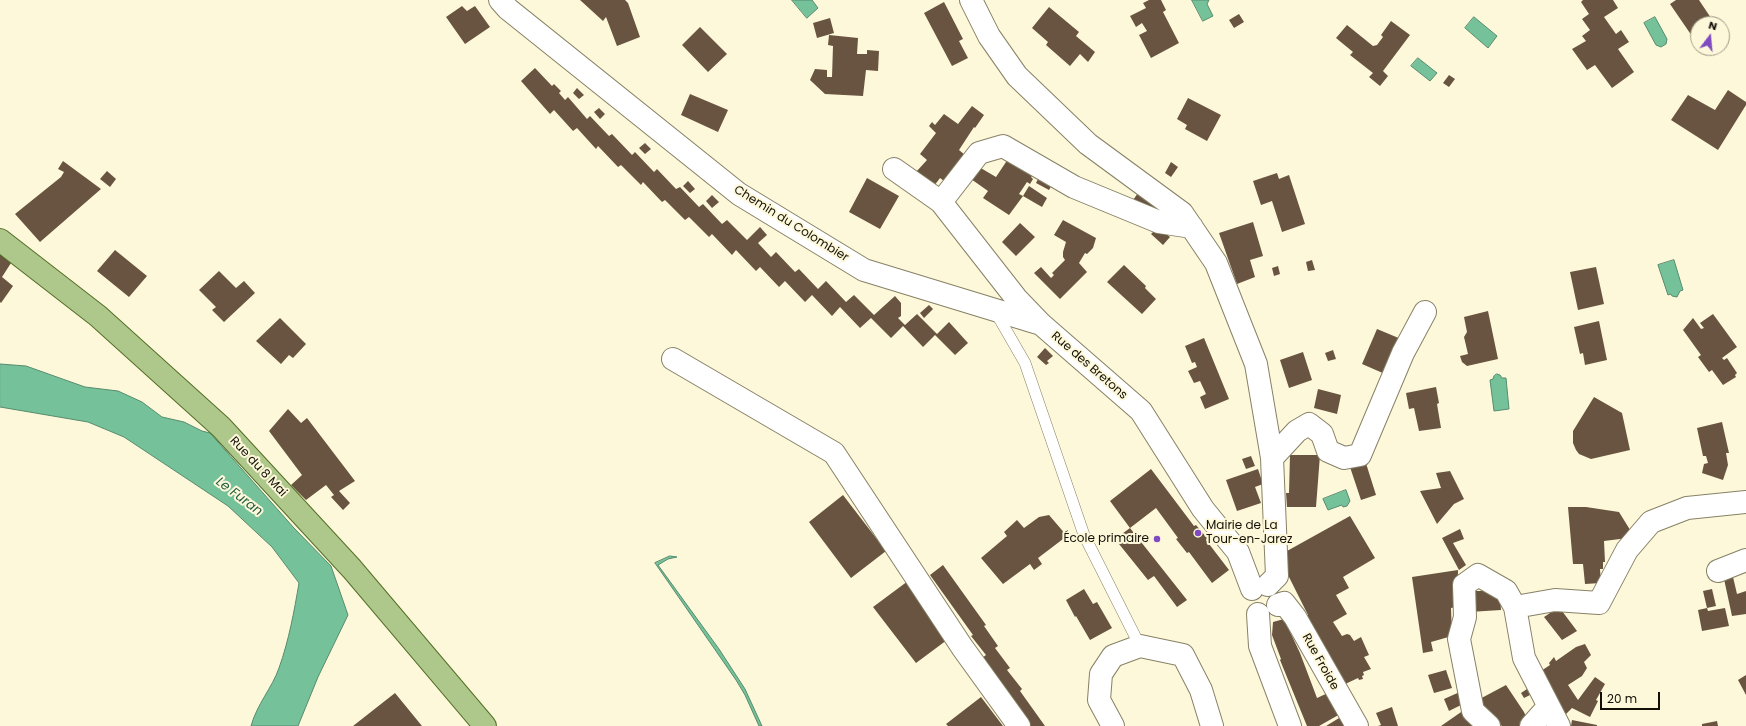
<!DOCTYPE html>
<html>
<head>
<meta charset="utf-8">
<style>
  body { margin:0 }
  #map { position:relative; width:1746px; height:726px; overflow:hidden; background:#fef8da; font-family:Poppins,sans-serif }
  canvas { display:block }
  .north { position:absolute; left:1690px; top:16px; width:40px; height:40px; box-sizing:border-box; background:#fef8da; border:1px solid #a09b85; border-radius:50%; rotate:16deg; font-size:11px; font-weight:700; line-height:16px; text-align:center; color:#121006 }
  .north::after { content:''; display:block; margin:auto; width:14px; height:18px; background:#804bc2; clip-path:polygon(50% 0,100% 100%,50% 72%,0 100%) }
  .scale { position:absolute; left:1600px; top:692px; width:60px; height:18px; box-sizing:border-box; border:2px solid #121006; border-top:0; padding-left:5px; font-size:12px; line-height:14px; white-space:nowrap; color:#121006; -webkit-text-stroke:3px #fef8da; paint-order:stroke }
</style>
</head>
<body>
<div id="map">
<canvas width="1746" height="726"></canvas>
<div class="north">N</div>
<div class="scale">20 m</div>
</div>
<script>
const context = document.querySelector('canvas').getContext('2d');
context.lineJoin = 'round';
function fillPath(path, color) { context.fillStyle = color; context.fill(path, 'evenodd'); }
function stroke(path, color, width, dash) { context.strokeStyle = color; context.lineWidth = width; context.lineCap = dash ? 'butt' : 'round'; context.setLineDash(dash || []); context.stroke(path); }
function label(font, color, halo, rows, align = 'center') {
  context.font = font + ' Poppins,sans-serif'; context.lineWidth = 4; context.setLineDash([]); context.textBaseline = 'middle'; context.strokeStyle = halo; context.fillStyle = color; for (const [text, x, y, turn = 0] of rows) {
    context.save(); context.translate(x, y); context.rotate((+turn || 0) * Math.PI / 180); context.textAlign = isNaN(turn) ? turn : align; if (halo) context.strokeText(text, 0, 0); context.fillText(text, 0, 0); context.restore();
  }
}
const water = new Path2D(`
  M 792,0 L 812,0 L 818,8 L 807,18 Z
  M 1192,0 L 1209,0 L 1207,4 L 1213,16 L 1203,21 Z
  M 1474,17 L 1497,36 L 1488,48 L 1465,28 Z
  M 1655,17 L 1667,39 L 1666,44 L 1661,47 L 1656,45 L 1644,23 Z
  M 1418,58 L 1437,73 L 1430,81 L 1411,66 Z
  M 1674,260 L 1683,290 L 1680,291 L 1677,297 L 1672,296 L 1671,294 L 1668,295 L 1658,265 Z
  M 0,364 L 26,366 L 85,387 L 118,391 L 142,402 L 162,417 L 184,422 L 202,431 L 210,433 L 294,528 L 331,566 L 348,615 L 318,677 L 298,726 L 251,726 C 257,704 272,688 279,668 C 289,640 294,612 299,583 L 272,547 L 228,506 L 124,437 L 88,422 L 0,407 Z
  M 1497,374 L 1500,375 L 1502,378 L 1506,378 L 1509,409 L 1494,411 L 1490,380 L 1493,379 L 1494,376 Z
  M 1346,490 L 1350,501 L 1347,506 L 1343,507 L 1342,505 L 1328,510 L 1323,499 Z
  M 670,556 L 677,557 L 668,559 L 658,565 L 719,649 L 745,689 L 762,726 L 759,726 L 745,695 L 736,680 L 655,563 Z`);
fillPath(water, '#75c19a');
stroke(water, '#578c6e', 1);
fillPath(new Path2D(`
  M 580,0 L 625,0 L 628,3 L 640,37 L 617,46 L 606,17 L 603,21 Z
  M 1149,0 L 1161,0 L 1166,10 L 1163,12 L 1179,43 L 1151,58 L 1139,35 L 1147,31 L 1142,23 L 1136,27 L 1130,16 L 1146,8 L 1143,3 Z
  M 1583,0 L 1613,0 L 1618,8 L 1604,17 L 1616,34 L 1621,30 L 1629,42 L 1618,49 L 1634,72 L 1612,88 L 1595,65 L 1587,70 L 1572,49 L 1586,41 L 1582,36 L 1590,30 L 1582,19 L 1589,14 L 1581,2 Z
  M 1676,0 L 1699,0 L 1715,24 L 1698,24 L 1698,37 L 1694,39 L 1670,4 Z
  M 944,2 L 963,39 L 959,41 L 968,58 L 952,66 L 924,13 Z
  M 462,6 L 467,11 L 475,6 L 490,27 L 465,44 L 446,17 Z
  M 1049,7 L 1079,32 L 1076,36 L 1095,52 L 1088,62 L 1080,54 L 1070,66 L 1046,45 L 1048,42 L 1032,28 Z
  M 1239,14 L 1244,22 L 1234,28 L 1229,20 Z
  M 830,18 L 834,33 L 817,38 L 813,23 Z
  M 1391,21 L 1410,35 L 1383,71 L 1388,76 L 1380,86 L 1369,77 L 1373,73 L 1350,55 L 1353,52 L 1336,38 L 1347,25 L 1373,46 L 1377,45 L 1383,37 L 1381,35 Z
  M 700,27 L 727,54 L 708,72 L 682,45 Z
  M 829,35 L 858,38 L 857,54 L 867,54 L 867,50 L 879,51 L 878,71 L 866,70 L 863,96 L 825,94 L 810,80 L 815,69 L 827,70 L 827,77 L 832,77 L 833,46 L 828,45 Z
  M 535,68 L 552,86 L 554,84 L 561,91 L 559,93 L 565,100 L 568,97 L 587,119 L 590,116 L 609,136 L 612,134 L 632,155 L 635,152 L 654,172 L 657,169 L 676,189 L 680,187 L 699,207 L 703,204 L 722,224 L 727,220 L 747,240 L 760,227 L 767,235 L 758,243 L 771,257 L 776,252 L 795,272 L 799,269 L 818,289 L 826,281 L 846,302 L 854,295 L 874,315 L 895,296 L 901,303 L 901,316 L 898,318 L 905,325 L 917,314 L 937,334 L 949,322 L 968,343 L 955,355 L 935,335 L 923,347 L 903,326 L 891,338 L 871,318 L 860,328 L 840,307 L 832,316 L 812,295 L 805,302 L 785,281 L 779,287 L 760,267 L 756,271 L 736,250 L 732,255 L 712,234 L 709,237 L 689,217 L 685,220 L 665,200 L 662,202 L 643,182 L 641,185 L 621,165 L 618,167 L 598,146 L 596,149 L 577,128 L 573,131 L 554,110 L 550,114 L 521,81 Z
  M 1449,75 L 1455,79 L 1449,87 L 1443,83 Z
  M 577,88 L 584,95 L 579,99 L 573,93 Z
  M 1728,90 L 1746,102 L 1746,105 L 1718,150 L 1671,120 L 1688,95 L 1715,110 Z
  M 690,94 L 728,110 L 718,132 L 681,115 Z
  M 1188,98 L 1221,115 L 1207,141 L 1185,129 L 1187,125 L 1177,119 Z
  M 972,106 L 984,115 L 975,128 L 974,127 L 959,150 L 965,155 L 944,181 L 940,178 L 934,186 L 916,172 L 927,160 L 920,154 L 936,133 L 929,126 L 932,122 L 935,125 L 944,114 L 958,124 Z
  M 599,108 L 605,114 L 600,119 L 594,112 Z
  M 645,143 L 651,149 L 645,154 L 639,148 Z
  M 1008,159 L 1033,175 L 1031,177 L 1033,179 L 1030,184 L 1027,182 L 1019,194 L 1023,196 L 1009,215 L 983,198 L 988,191 L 971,179 L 979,167 L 996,177 Z
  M 63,161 L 101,189 L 40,242 L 15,214 L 61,177 L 64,172 L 58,169 Z
  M 1171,162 L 1178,167 L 1171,177 L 1165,173 Z
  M 107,171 L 116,179 L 110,187 L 100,179 Z
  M 1277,173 L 1279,179 L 1289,175 L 1305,224 L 1282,232 L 1272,201 L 1261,205 L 1253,181 Z
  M 1039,177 L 1053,183 L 1049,190 L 1036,183 Z
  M 867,178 L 899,196 L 880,229 L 849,212 Z
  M 688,181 L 695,189 L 690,193 L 683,186 Z
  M 1029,186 L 1047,198 L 1042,207 L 1023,196 Z
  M 1138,193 L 1155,205 L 1148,215 L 1131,203 Z
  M 712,195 L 719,202 L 712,208 L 706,201 Z
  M 1063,220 L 1096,238 L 1093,248 L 1087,254 L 1085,253 L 1079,263 L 1087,272 L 1060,299 L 1034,273 L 1041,267 L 1051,278 L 1054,275 L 1052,273 L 1065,260 L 1063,257 L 1063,252 L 1066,242 L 1054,235 Z
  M 1253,222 L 1263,256 L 1250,260 L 1255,277 L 1237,284 L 1219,233 Z
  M 1020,223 L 1035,237 L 1016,256 L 1002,242 Z
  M 1158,227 L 1170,237 L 1163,245 L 1151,234 Z
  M 115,250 L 147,276 L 129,297 L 97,271 Z
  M 0,254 L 11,263 L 2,277 L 13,286 L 1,303 L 0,302 Z
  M 1312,260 L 1315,270 L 1308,271 L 1306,262 Z
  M 1124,265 L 1146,286 L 1145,288 L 1156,299 L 1142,314 L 1107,282 Z
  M 1278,266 L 1280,274 L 1274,276 L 1272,268 Z
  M 1596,267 L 1604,304 L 1578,310 L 1570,272 Z
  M 219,271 L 236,288 L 244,281 L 255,293 L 224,322 L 212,310 L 216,307 L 199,290 Z
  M 929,305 L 933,309 L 924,318 L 920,313 Z
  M 1488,311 L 1498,359 L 1467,366 L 1462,362 L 1460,356 L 1468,354 L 1464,337 L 1467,332 L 1464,317 Z
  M 1713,314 L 1737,347 L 1722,358 L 1724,360 L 1727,358 L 1737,373 L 1735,375 L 1736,377 L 1723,385 L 1712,370 L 1709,372 L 1698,357 L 1701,355 L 1683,330 L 1693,318 L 1701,329 L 1704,328 L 1700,323 Z
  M 280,318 L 306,344 L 293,358 L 289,355 L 281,364 L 256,341 Z
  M 1599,321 L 1607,360 L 1585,365 L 1583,353 L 1580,354 L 1574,327 Z
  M 1377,329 L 1401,339 L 1385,374 L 1362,364 Z
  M 1204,338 L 1229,399 L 1205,409 L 1200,397 L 1206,394 L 1200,381 L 1194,383 L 1188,371 L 1197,367 L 1195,362 L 1192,363 L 1185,346 Z
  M 1045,348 L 1053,356 L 1047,361 L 1049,363 L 1046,365 L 1037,357 Z
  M 1333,350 L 1336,359 L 1328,361 L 1325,353 Z
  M 1303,352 L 1312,380 L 1289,388 L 1280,360 Z
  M 1436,387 L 1439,403 L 1437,404 L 1441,428 L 1419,431 L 1414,408 L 1409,409 L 1406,393 Z
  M 1318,389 L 1341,395 L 1337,414 L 1314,408 Z
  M 1594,397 L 1622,413 L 1630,450 L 1591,459 L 1579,454 L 1576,450 L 1573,443 L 1573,431 Z
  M 288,409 L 301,423 L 307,418 L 355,481 L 339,491 L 350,503 L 343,510 L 331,497 L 334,495 L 326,485 L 306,500 L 291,485 L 302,475 L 269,431 Z
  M 1722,422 L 1729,453 L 1726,453 L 1728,465 L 1723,480 L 1702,473 L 1704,464 L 1708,463 L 1706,456 L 1703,456 L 1697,428 Z
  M 1290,455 L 1320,455 L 1316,507 L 1287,507 L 1286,493 L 1289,493 Z
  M 1251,456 L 1255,466 L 1246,469 L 1242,459 Z
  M 1364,457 L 1376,495 L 1361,500 L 1350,467 Z
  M 1151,469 L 1194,526 L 1196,525 L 1207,538 L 1206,540 L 1229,570 L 1212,583 L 1189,552 L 1187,553 L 1176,539 L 1178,538 L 1156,508 L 1130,528 L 1110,501 Z
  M 1258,469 L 1263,484 L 1255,487 L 1261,503 L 1237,511 L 1226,480 Z
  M 1450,471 L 1464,499 L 1454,504 L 1437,524 L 1420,491 L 1441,488 L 1436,473 Z
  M 843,495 L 886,551 L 851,578 L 809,522 Z
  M 1568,507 L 1586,507 L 1619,512 L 1632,533 L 1628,538 L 1604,541 L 1605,562 L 1603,562 L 1603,569 L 1600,569 L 1601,583 L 1585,584 L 1583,564 L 1573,564 Z
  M 1049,515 L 1067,536 L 1038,558 L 1042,564 L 1034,570 L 1030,564 L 1003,584 L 981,558 L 1007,536 L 1004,532 L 1017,520 L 1024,528 L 1039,517 Z
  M 1350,516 L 1375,558 L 1343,577 L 1349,588 L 1336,595 L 1347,614 L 1333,622 L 1342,636 L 1347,634 L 1350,635 L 1354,641 L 1361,637 L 1369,655 L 1364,657 L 1371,669 L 1363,672 L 1364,675 L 1362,676 L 1363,679 L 1359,680 L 1358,678 L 1341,686 L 1304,618 L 1308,615 L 1288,575 L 1287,551 Z
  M 1130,528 L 1187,600 L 1177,607 L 1154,576 L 1148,580 L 1115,539 Z
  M 1460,529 L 1464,539 L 1453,543 L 1466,565 L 1459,570 L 1442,538 Z
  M 943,565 L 986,625 L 984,626 L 998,646 L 995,648 L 1010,668 L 1007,670 L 1022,689 L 1020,691 L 1045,726 L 1025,726 L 982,658 L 986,655 L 971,636 L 973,635 L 930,575 Z
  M 1458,570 L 1457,607 L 1451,608 L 1452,636 L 1431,642 L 1433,651 L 1423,653 L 1412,577 Z
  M 1733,577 L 1737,594 L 1746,591 L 1746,614 L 1732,616 L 1724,579 Z
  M 908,581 L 951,637 L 916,663 L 873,607 Z
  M 1084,589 L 1093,604 L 1097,602 L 1112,628 L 1090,640 L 1076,616 L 1075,617 L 1066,600 Z
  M 1712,589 L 1716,606 L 1707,608 L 1708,611 L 1725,608 L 1729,626 L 1702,631 L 1698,610 L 1707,608 L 1703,591 Z
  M 1467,591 L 1491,591 L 1500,596 L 1501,610 L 1469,612 Z
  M 1559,607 L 1577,631 L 1562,640 L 1544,617 Z
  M 1284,619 L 1300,653 L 1317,698 L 1330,692 L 1342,713 L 1319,726 L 1307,726 L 1280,660 L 1281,659 L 1272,635 L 1273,622 Z
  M 1585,644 L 1591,655 L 1584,662 L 1587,668 L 1582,676 L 1568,685 L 1578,700 L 1595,677 L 1605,684 L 1596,700 L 1598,701 L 1590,717 L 1572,708 L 1565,715 L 1538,673 L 1550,665 L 1549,663 L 1554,657 L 1556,661 L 1576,647 Z
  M 1446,670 L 1452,688 L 1434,693 L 1428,675 Z
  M 1746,675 L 1746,695 L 1738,680 Z
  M 1506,685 L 1524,712 L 1529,724 L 1526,726 L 1502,726 L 1476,701 Z
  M 1527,689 L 1530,695 L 1524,698 L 1521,693 Z
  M 1462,691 L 1461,705 L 1449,711 L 1444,699 Z
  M 395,693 L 422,726 L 353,726 Z
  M 981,697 L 1003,726 L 948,726 L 946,724 Z
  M 1392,707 L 1398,726 L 1378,726 L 1381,725 L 1376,713 Z
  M 1464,710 L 1474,726 L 1441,726 Z
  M 1344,715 L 1351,726 L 1326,726 Z
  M 1572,720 L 1597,725 L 1597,726 L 1571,726 Z
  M 1717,721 L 1718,726 L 1702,726 L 1702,724 Z`), '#685440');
const service = new Path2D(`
  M 995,311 L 1025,363 L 1084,535 L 1140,646`);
const minor = new Path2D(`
  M 500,0 L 508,9 L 739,194 L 864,270 L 1041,324
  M 971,0 L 989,36 L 1017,76 L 1088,144 L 1182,213 L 1216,263 L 1256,364 L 1272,458 L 1277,576 L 1268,585
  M 894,169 L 941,202 L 1016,298 L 1041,324 L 1141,411 L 1203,509 L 1238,552 L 1252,589
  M 941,202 L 979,153 L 1003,146 L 1074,187 L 1159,222 L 1192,227
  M 673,359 L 834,453 L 962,647 L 1019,726
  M 1272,458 L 1297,431 L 1309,424 L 1322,434 L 1328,451 L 1344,458 L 1360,455 L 1403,353 L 1425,312
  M 1718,571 L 1746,560
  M 1278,605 L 1284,603 L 1295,617 L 1357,726
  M 1515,607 L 1524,658 L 1559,726
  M 1258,614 L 1260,646 L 1290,726
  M 1113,726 L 1099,700 L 1101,674 L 1113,656 L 1140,646 L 1183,655 L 1201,690 L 1212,726
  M 1489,726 L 1473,711 L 1459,639 L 1465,617 L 1464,585 L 1478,575 L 1506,591 L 1515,607 L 1555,600 L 1599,603 L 1627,550 L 1651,522 L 1687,508 L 1746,502
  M 1531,726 L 1548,707`);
const primary = new Path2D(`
  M 0,240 L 98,316 L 221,427 L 352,569 L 485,726`);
stroke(service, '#878166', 12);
stroke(minor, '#878166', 24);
stroke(primary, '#546f29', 24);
stroke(service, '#fff', 11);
stroke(minor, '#fff', 22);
stroke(primary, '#aec78a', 22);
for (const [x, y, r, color] of [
  [1198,533,4,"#804bc2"],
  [1157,539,4,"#804bc2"]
]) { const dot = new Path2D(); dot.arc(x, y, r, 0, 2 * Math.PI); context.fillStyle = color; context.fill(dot); stroke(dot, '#fef8da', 1.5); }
label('12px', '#121006', '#fef8da', [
  ["Chemin du Colombier",791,224,32],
  ["Rue des Bretons",1089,366,41],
  ["Rue du 8 Mai",258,467,47],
  ["Rue Froide",1320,662,61]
]);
label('12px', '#121006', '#fef8da', [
  ["Mairie de La",1206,526],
  ["Tour-en-Jarez",1206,540],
  ["École primaire",1149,539,"right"]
], 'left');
label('italic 13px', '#245d42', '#fef8da', [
  ["Le Furan",239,497,37]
]);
</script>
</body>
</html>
